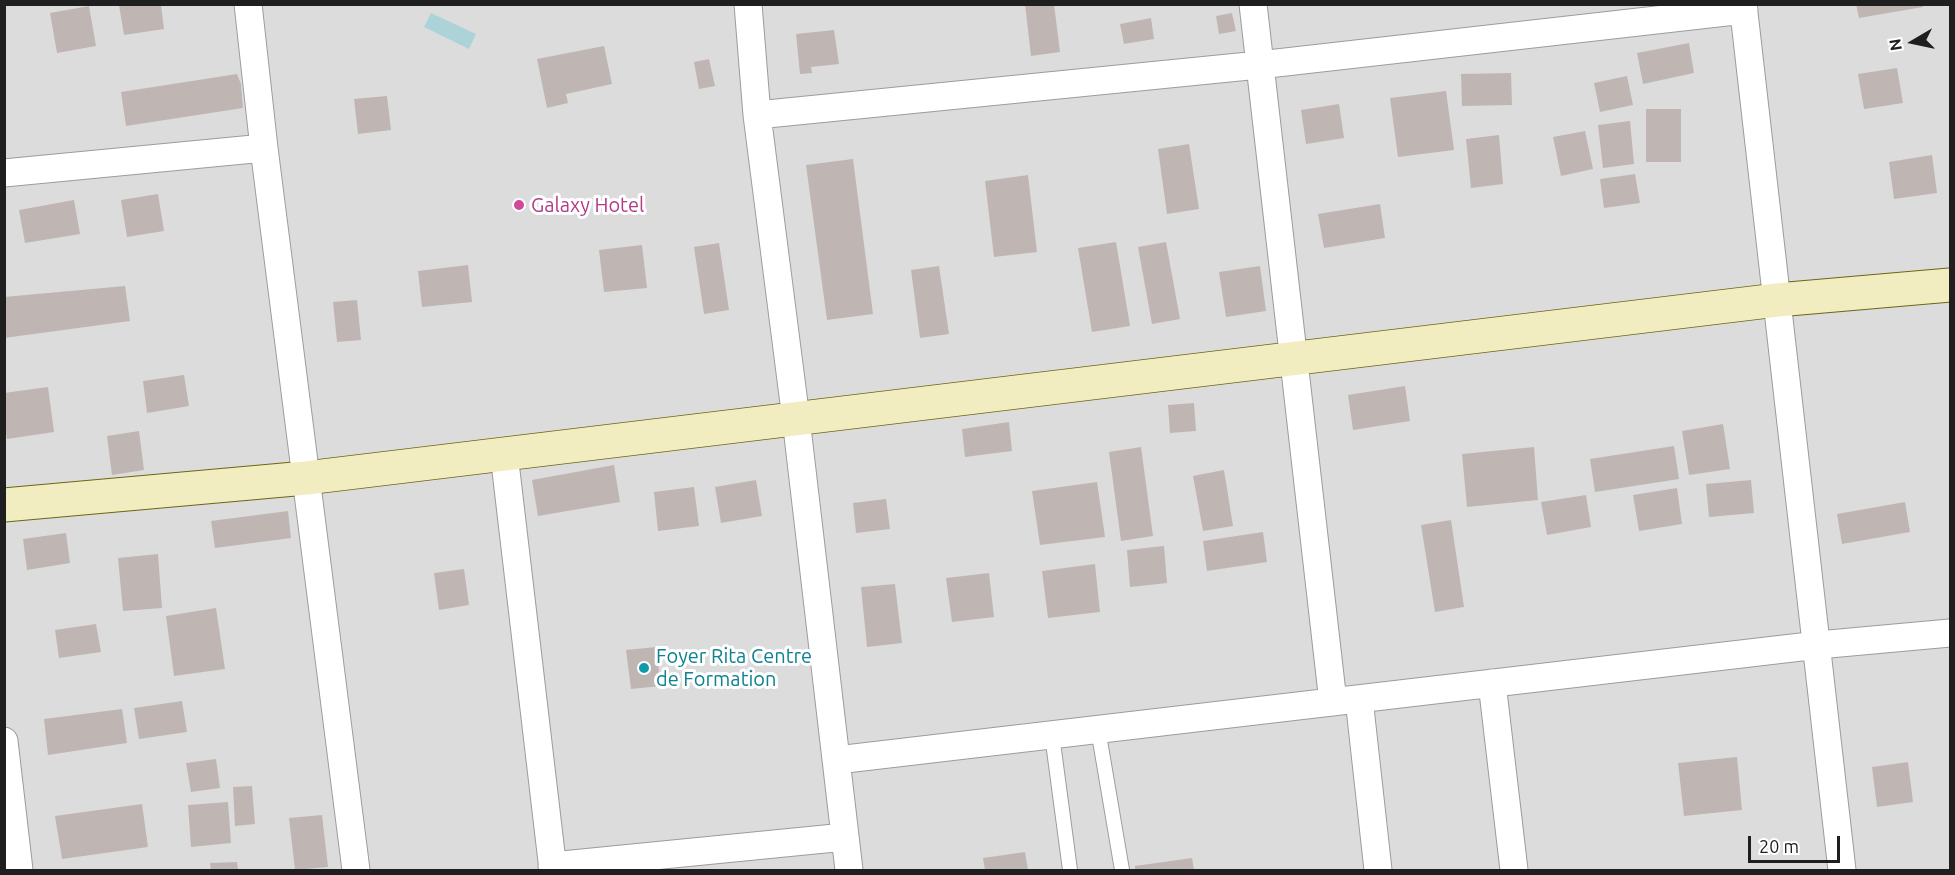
<!DOCTYPE html>
<html>
<head>
<meta charset="utf-8">
<style>
  body { margin:0 }
  #map { position:relative; width:1955px; height:875px; overflow:hidden; background:#efebe7; font-family:Ubuntu,sans-serif }
  canvas { display:block }
  .frame { position:absolute; inset:0; border:6px solid #1f1f1f; pointer-events:none }
  .north { position:absolute; left:1883px; top:12px; width:60px; height:60px; -webkit-text-stroke:4px #fff; paint-order:stroke; rotate:261deg; font-size:16px; font-weight:700; line-height:24px; text-align:center; color:#1f1f1f }
  .north::after { content:''; display:block; margin:auto; width:21px; height:27px; background:#1f1f1f; clip-path:polygon(50% 0,100% 100%,50% 72%,0 100%) }
  .scale { position:absolute; left:1748px; top:836px; width:92px; height:27px; box-sizing:border-box; border:3px solid #1f1f1f; border-top:0; padding-left:8px; font-size:18px; line-height:21px; white-space:nowrap; color:#1f1f1f; -webkit-text-stroke:4px #fff; paint-order:stroke }
</style>
</head>
<body>
<div id="map">
<canvas width="1955" height="875"></canvas>
<div class="frame"></div>
<div class="north">N</div>
<div class="scale">20 m</div>
</div>
<script>
const context = document.querySelector('canvas').getContext('2d');
context.lineJoin = 'round';
function fillPath(path, color) { context.fillStyle = color; context.fill(path, 'evenodd'); }
function stroke(path, color, width, dash) { context.strokeStyle = color; context.lineWidth = width; context.lineCap = dash ? 'butt' : 'round'; context.setLineDash(dash || []); context.stroke(path); }
function label(font, color, halo, rows, align = 'center') {
  context.font = font + ' Ubuntu,sans-serif'; context.lineWidth = 6; context.setLineDash([]); context.textBaseline = 'middle'; context.strokeStyle = halo; context.fillStyle = color; for (const [text, x, y, turn = 0] of rows) {
    context.save(); context.translate(x, y); context.rotate((+turn || 0) * Math.PI / 180); context.textAlign = isNaN(turn) ? turn : align; if (halo) context.strokeText(text, 0, 0); context.fillText(text, 0, 0); context.restore();
  }
}
fillPath(new Path2D(`
  M 5,5 L 1950,5 L 1950,870 L 5,870 Z`), '#dddcdc');
fillPath(new Path2D(`
  M 431,13 L 476,34 L 469,49 L 424,27 Z`), '#acd3d7');
fillPath(new Path2D(`
  M 1025,4 L 1054,4 L 1060,52 L 1031,56 Z
  M 1856,4 L 1922,4 L 1923,7 L 1859,18 Z
  M 119,5 L 161,5 L 164,29 L 124,35 Z
  M 89,6 L 96,46 L 57,53 L 50,13 Z
  M 1232,13 L 1236,31 L 1219,34 L 1216,16 Z
  M 1151,18 L 1154,39 L 1124,44 L 1120,24 Z
  M 834,30 L 839,64 L 811,67 L 812,73 L 800,74 L 796,34 Z
  M 1689,43 L 1694,73 L 1643,84 L 1637,53 Z
  M 604,46 L 612,84 L 566,94 L 568,103 L 547,108 L 537,59 Z
  M 709,59 L 715,86 L 699,89 L 694,62 Z
  M 1897,68 L 1903,103 L 1864,109 L 1858,74 Z
  M 1511,73 L 1512,105 L 1462,106 L 1461,74 Z
  M 237,74 L 241,84 L 243,108 L 126,126 L 121,92 Z
  M 1627,76 L 1633,105 L 1600,112 L 1594,83 Z
  M 1446,91 L 1454,150 L 1398,157 L 1390,98 Z
  M 387,96 L 391,130 L 358,134 L 354,99 Z
  M 1339,104 L 1344,138 L 1306,144 L 1301,110 Z
  M 1646,109 L 1681,109 L 1681,162 L 1646,162 Z
  M 1630,121 L 1634,164 L 1603,168 L 1598,125 Z
  M 1585,131 L 1593,169 L 1561,176 L 1553,137 Z
  M 1499,135 L 1503,184 L 1471,188 L 1466,139 Z
  M 1189,144 L 1199,209 L 1167,214 L 1158,149 Z
  M 1932,155 L 1937,193 L 1894,199 L 1889,162 Z
  M 853,159 L 873,314 L 827,320 L 806,165 Z
  M 1635,174 L 1640,203 L 1604,208 L 1600,179 Z
  M 1028,175 L 1037,252 L 994,257 L 985,181 Z
  M 158,194 L 164,231 L 127,237 L 121,200 Z
  M 74,200 L 80,234 L 25,243 L 19,210 Z
  M 1380,204 L 1385,238 L 1324,248 L 1318,214 Z
  M 1116,242 L 1130,326 L 1092,332 L 1078,248 Z
  M 1166,242 L 1180,319 L 1152,324 L 1138,247 Z
  M 719,243 L 729,310 L 704,314 L 694,247 Z
  M 642,245 L 647,288 L 604,292 L 599,250 Z
  M 468,265 L 472,302 L 422,307 L 418,271 Z
  M 939,266 L 949,334 L 920,338 L 911,270 Z
  M 1260,266 L 1266,311 L 1226,317 L 1219,272 Z
  M 125,286 L 130,321 L 4,338 L 4,297 Z
  M 357,300 L 361,340 L 337,342 L 333,302 Z
  M 184,375 L 189,406 L 147,413 L 143,381 Z
  M 1405,386 L 1410,421 L 1353,430 L 1348,395 Z
  M 48,387 L 54,432 L 7,439 L 4,423 L 4,393 Z
  M 1194,403 L 1196,431 L 1170,433 L 1168,405 Z
  M 1009,422 L 1012,451 L 965,457 L 962,429 Z
  M 1723,424 L 1730,469 L 1689,475 L 1682,431 Z
  M 139,431 L 144,470 L 112,475 L 107,436 Z
  M 1674,446 L 1679,479 L 1595,492 L 1590,459 Z
  M 1141,447 L 1153,536 L 1121,541 L 1109,452 Z
  M 1534,447 L 1538,500 L 1467,507 L 1462,454 Z
  M 614,465 L 620,502 L 538,516 L 532,480 Z
  M 1224,470 L 1233,526 L 1203,531 L 1193,476 Z
  M 756,480 L 762,516 L 721,523 L 715,487 Z
  M 1751,480 L 1754,513 L 1709,517 L 1706,484 Z
  M 1097,482 L 1105,537 L 1040,545 L 1032,491 Z
  M 694,487 L 699,526 L 658,531 L 654,492 Z
  M 1677,488 L 1682,524 L 1639,531 L 1633,495 Z
  M 1586,495 L 1591,527 L 1547,535 L 1541,502 Z
  M 886,499 L 890,529 L 856,533 L 853,503 Z
  M 1905,502 L 1910,532 L 1842,544 L 1837,514 Z
  M 288,511 L 291,538 L 215,548 L 211,521 Z
  M 1451,520 L 1464,607 L 1435,612 L 1421,525 Z
  M 1263,532 L 1267,562 L 1207,571 L 1203,541 Z
  M 66,533 L 70,563 L 27,570 L 23,539 Z
  M 1164,546 L 1167,583 L 1130,587 L 1127,550 Z
  M 158,554 L 162,608 L 123,611 L 118,558 Z
  M 1095,564 L 1100,612 L 1048,618 L 1042,571 Z
  M 464,569 L 469,605 L 439,610 L 434,573 Z
  M 989,573 L 994,617 L 952,622 L 946,578 Z
  M 895,584 L 902,643 L 867,647 L 861,587 Z
  M 216,608 L 225,669 L 174,676 L 166,616 Z
  M 96,624 L 101,652 L 59,658 L 55,630 Z
  M 656,647 L 661,686 L 631,689 L 626,650 Z
  M 182,701 L 187,732 L 139,739 L 134,708 Z
  M 122,709 L 127,743 L 48,755 L 44,719 Z
  M 1737,757 L 1742,810 L 1684,816 L 1678,763 Z
  M 216,759 L 220,788 L 191,792 L 186,763 Z
  M 1908,762 L 1913,802 L 1877,807 L 1872,767 Z
  M 252,786 L 255,824 L 235,826 L 233,787 Z
  M 228,802 L 231,843 L 191,847 L 188,805 Z
  M 142,804 L 148,847 L 62,859 L 55,816 Z
  M 322,815 L 328,867 L 295,870 L 289,818 Z
  M 1025,852 L 1028,870 L 985,870 L 983,858 Z
  M 1192,858 L 1194,870 L 1135,870 L 1135,866 Z
  M 237,862 L 238,870 L 211,870 L 210,863 Z`), '#bfb6b4');
const service = new Path2D(`
  M 1098,729 L 1122,870
  M 1052,735 L 1070,870`);
const minor = new Path2D(`
  M 248,4 L 264,148 L 356,870
  M 748,4 L 757,115 L 796,419 L 849,870
  M 1253,4 L 1333,702
  M 1743,4 L 1842,870
  M 757,115 L 1259,65 L 1744,10
  M 4,173 L 264,148
  M 504,454 L 553,870
  M 1492,683 L 1514,870
  M 1359,699 L 1378,870
  M 4,741 L 19,870
  M 837,760 L 1818,645 L 1950,633
  M 552,866 L 845,837`);
const secondary = new Path2D(`
  M 4,505 L 306,478 L 1777,300 L 1950,285`);
stroke(service, '#9c9c9c', 16);
stroke(minor, '#9c9c9c', 29);
stroke(secondary, '#6a6712', 35);
stroke(service, '#fff', 14);
stroke(minor, '#fff', 27);
stroke(secondary, '#f2edc1', 33);
for (const [x, y, r, color] of [
  [519,205,6,"#d1479c"],
  [644,668,6,"#0f9aa8"]
]) { const dot = new Path2D(); dot.arc(x, y, r, 0, 2 * Math.PI); context.fillStyle = color; context.fill(dot); stroke(dot, '#fff', 2); }
label('20px', '#b23c85', '#fff', [
  ["Galaxy Hotel",531,205]
], 'left');
label('20px', '#0d838f', '#fff', [
  ["Foyer Rita Centre",656,656],
  ["de Formation",656,679]
], 'left');
</script>
</body>
</html>
